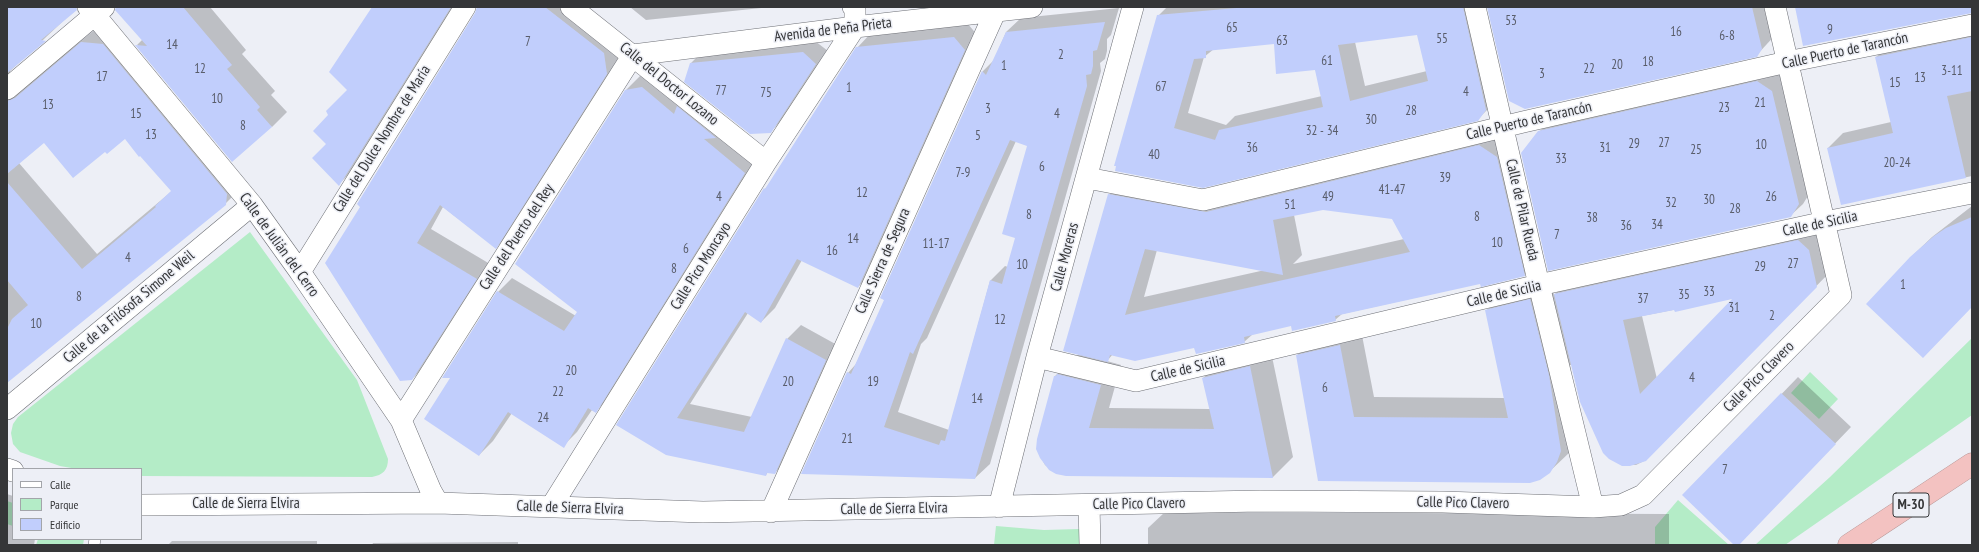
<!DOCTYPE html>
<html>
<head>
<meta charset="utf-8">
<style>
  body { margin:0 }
  #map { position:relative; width:1979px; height:552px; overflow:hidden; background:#edeff6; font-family:"PT Sans Narrow",sans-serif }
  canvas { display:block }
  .frame { position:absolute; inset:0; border:8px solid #353638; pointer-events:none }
  .legend { position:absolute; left:12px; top:468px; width:130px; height:72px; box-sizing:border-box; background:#edeff6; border:1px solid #a3a5aa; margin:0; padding:5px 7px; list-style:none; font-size:12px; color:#353638 }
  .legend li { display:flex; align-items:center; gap:8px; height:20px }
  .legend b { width:20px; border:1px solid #a3a5aa }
</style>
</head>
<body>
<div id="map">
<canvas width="1979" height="552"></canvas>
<div class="frame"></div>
<ul class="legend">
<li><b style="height:5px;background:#fff"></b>Calle</li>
<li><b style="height:11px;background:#b4ecc7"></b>Parque</li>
<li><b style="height:11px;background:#c1cefc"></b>Edificio</li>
</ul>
</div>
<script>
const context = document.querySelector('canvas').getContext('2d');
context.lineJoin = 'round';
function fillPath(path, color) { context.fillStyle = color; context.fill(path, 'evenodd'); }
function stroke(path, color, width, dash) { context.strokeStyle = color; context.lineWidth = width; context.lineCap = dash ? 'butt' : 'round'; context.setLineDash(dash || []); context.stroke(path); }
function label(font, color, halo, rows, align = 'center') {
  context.font = font + ' "PT Sans Narrow",sans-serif'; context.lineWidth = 3; context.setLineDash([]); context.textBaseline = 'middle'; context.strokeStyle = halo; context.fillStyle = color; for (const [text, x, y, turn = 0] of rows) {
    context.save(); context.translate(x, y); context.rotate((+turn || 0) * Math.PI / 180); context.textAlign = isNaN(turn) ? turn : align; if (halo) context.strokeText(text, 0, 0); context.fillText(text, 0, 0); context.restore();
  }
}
fillPath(new Path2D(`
  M 250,232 L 357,380 L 388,459 C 388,470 383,475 372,477 L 141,476 L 141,469 L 77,469 L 60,466 L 20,452 L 13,444 L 11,433 L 13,424 L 18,417 Z
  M 1972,338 L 1972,415 L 1785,545 L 1755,545 L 1830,477 Z
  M 1810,372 L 1838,399 L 1819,419 L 1791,393 Z
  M 1678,500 L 1729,545 L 1655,545 L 1655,527 Z
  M 7,501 L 13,503 L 13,526 L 7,524 Z
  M 996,526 L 1044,530 L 1079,529 L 1079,545 L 994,545 Z
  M 38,539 L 84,539 L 83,545 L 36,545 Z`), '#b4ecc7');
fillPath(new Path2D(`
  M 7,7 L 78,7 L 10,71 L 10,75 L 25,86 L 97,28 L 240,189 L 225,204 L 7,381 ZM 125,138 L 172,191 L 97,254 L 19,163 L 44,142 L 105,151 Z
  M 116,7 L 210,7 L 246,50 L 242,54 L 275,91 L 271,95 L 287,112 L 272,127 L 137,45 L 143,39 Z
  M 373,7 L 455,7 L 353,170 L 339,184 L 327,144 L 348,90 Z
  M 478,7 L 577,7 L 621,59 L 510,233 L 496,248 L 443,207 L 431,229 L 490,264 L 426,365 L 412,379 L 361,207 L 476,14 Z
  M 630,7 L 771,7 L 646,20 Z
  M 1167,7 L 1481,7 L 1493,104 L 1477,120 L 1116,170 L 1158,16 ZM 1418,34 L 1427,71 L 1365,86 L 1355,42 ZM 1275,43 L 1315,68 L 1322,96 L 1235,116 L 1226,125 L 1188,113 L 1204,57 L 1214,49 Z
  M 1488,7 L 1771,7 L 1777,33 L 1756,56 Z
  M 1119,8 L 1111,35 L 1107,39 L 1107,51 L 1105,59 L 1100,63 L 1101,71 L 990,464 L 975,478 L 803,473 L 848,373 L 856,364 L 885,300 L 881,298 L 983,71 L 994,60 L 1006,32 L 1021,18 ZM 1016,141 L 1028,145 L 1016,238 L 1008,267 L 1005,266 L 990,281 L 949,430 L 898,412 L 921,344 L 927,338 Z
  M 968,24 L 978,36 L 872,273 L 858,287 L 802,260 L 775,308 L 761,322 L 748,313 L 690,404 L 752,417 L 787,339 L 801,325 L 839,346 L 789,458 L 775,473 L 768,472 L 766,475 L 617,425 L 765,189 L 769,184 L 857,48 L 871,33 Z
  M 1972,26 L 1972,176 L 1842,204 L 1828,148 L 1843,133 L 1891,122 L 1876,57 L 1891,42 Z
  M 815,41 L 828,51 L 782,120 L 770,132 L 690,64 L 702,52 Z
  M 1770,69 L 1784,79 L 1811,191 L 1803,204 L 1790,216 L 1539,132 L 1551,119 Z
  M 657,74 L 759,158 L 609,398 L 595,412 L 592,410 L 577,432 L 563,446 L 512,413 L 493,441 L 479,455 L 452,377 L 498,292 L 512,278 L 576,316 L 578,312 L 626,90 L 640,76 Z
  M 1498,127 L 1516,138 L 1543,256 L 1524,275 L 1481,283 L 1342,314 L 1335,320 L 1292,325 L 1253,334 L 1244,342 L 1113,354 L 1107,361 L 1121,365 L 1109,408 L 1210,409 L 1203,378 L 1223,358 L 1270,347 L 1293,457 L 1273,477 L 1056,473 L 1045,465 L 1037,449 L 1055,376 L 1079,354 L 1109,195 L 1128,176 L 1225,193 ZM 1323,209 L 1392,218 L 1404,239 L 1293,264 L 1302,255 L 1294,215 ZM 1157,250 L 1265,270 L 1144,297 Z
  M 1972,206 L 1972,306 L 1911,257 L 1932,237 Z
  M 1815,224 L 1833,269 L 1646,460 L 1636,465 L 1622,465 L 1572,365 L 1570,365 L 1580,430 L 1570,452 L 1549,472 L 1319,480 L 1297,355 L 1318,335 L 1360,325 L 1374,397 L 1505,398 L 1487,310 L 1507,290 L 1550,280 L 1554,295 L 1571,278 ZM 1735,298 L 1657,379 L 1642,316 Z
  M 1798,377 L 1851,427 L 1753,529 L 1735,545 L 1684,495 Z
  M 7,494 L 13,496 L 13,539 L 35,539 L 34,545 L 7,545 Z
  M 1165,512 L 1669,514 L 1669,545 L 1148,545 L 1148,528 Z
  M 172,541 L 317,541 L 317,545 L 168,545 Z
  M 518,542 L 518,545 L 372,545 L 373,543 Z
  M 633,544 L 779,545 L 632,545 Z`), '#0003');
fillPath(new Path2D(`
  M 7,7 L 76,7 L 77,10 L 41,40 L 46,41 L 7,73 Z
  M 116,7 L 183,7 L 232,65 L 227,69 L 260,107 L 257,110 L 272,127 L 232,162 L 135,45 L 147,46 L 115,10 Z
  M 372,7 L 451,7 L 339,186 L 312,158 L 326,144 L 313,131 L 328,115 L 326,111 L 347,90 L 329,72 Z
  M 477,7 L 545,7 L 604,53 L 607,74 L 496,249 L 440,205 L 417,243 L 477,279 L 412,380 L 400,381 L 325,263 L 360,207 L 357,204 L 475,13 Z
  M 1248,7 L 1463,7 L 1486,110 L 1478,121 L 1203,188 L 1115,171 L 1116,166 L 1114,166 L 1157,15 ZM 1417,35 L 1428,81 L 1350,101 L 1338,45 ZM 1274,44 L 1276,74 L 1315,70 L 1323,107 L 1219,130 L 1215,140 L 1174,128 L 1194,59 L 1206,58 L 1206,51 Z
  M 1487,7 L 1752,7 L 1762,49 L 1757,57 L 1525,109 L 1509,101 Z
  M 1795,7 L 1972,7 L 1972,13 L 1803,46 Z
  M 1105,22 L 1097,50 L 1093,51 L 1093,66 L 1091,74 L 1086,75 L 1087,86 L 975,479 L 801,474 L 847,372 L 851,374 L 884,300 L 880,298 L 982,71 L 986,75 L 1006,32 ZM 1010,140 L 1027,146 L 1002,234 L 1015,238 L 1002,284 L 990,280 L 945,441 L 941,440 L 939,445 L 884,427 L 910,352 L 913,354 Z
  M 954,37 L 965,50 L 858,288 L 797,259 L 761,323 L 745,312 L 677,418 L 744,432 L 786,338 L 826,360 L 775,474 L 767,473 L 766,476 L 666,455 L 616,425 L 764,188 L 765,189 L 856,47 Z
  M 1972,37 L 1972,91 L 1947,96 L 1966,178 L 1841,205 L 1827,148 L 1893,133 L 1875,57 Z
  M 81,42 L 103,44 L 227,194 L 226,205 L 7,383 L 7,329 L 12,319 L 28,305 L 7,280 L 7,182 L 82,269 L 156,207 L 155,206 L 171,191 L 140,156 L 139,157 L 125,139 L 107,154 L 105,152 L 73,178 L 44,143 L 7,174 L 7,101 L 15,98 Z
  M 803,52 L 816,64 L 771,133 L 750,134 L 684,82 L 690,63 Z
  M 1757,81 L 1772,91 L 1799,204 L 1791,217 L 1548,271 L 1521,153 L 1538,131 Z
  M 642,87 L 674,114 L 677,106 L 716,138 L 704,139 L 745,173 L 596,413 L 588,408 L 564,448 L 508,412 L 479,456 L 424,419 L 450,378 L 442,378 L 497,291 L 564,331 L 577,312 L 515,264 L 625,90 Z
  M 1479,145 L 1497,157 L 1525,276 L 1481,287 L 1480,284 L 1335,316 L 1336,321 L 1292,331 L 1291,326 L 1244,337 L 1245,343 L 1196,354 L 1194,348 L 1135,361 L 1110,355 L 1108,362 L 1063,351 L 1108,194 L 1206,212 ZM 1323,210 L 1392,219 L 1410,252 L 1125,315 L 1145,249 L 1283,275 L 1273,220 Z
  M 1972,217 L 1972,307 L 1923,358 L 1866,304 L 1910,257 L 1934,236 L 1946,228 Z
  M 1798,240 L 1809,250 L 1817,287 L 1646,461 L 1630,466 L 1622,466 L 1609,459 L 1603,453 L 1580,402 L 1554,294 ZM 1732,299 L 1640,394 L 1623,320 L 1674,310 L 1675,312 Z
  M 1530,299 L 1549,375 L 1561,451 L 1557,462 L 1550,473 L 1540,480 L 1530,483 L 1318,481 L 1296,355 L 1340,345 L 1354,417 L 1508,418 L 1485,310 Z
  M 1250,366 L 1273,478 L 1066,476 L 1056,474 L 1049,470 L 1040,458 L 1036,449 L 1037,439 L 1054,376 L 1056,376 L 1057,374 L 1101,385 L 1089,428 L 1214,429 L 1202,378 Z
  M 1781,393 L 1836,444 L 1739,545 L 1734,545 L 1682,495 Z`), '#c1cefc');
const service = new Path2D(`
  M 94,545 L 95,539`);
const minor = new Path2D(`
  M 88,7 L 252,205 L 300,272 L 401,420 L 431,491 L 438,503
  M 571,7 L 766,162
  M 1475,7 L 1539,285 L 1593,507
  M 633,55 L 855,27 L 1032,7
  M 7,89 L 104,7
  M 1087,178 L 1203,200 L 1523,122 L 1787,62 L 1972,25
  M 300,272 L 465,7
  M 1037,357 L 1136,381 L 1539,285 L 1825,222 L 1972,193
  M 7,409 L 252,205
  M 401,420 L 633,55
  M 7,469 L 13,471
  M 141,505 L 438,503 L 703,512 L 1260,501 L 1443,502 L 1593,507 L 1621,505 L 1643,495 L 1841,295 L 1775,7
  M 1089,505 L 1090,545
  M 551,507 L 766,162 L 855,27 L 855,9 L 853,7
  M 999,507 L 1037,357 L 1133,7
  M 771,512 L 996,10`);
const motorway = new Path2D(`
  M 1849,545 L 1972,464`);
stroke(service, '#6e7076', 12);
stroke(minor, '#6e7076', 22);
stroke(motorway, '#b09191', 23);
stroke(service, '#fff', 11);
stroke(minor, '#fff', 21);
stroke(motorway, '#f3c2c1', 22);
label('13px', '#585c69', null, [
  ["53",1511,21],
  ["65",1232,28],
  ["9",1830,30],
  ["16",1676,32],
  ["6-8",1727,36],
  ["55",1442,39],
  ["63",1282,41],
  ["7",528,42],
  ["14",172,45],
  ["2",1061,55],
  ["61",1327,61],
  ["18",1648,62],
  ["20",1617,65],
  ["1",1004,66],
  ["12",200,69],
  ["22",1589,69],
  ["3-11",1952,71],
  ["3",1542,74],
  ["17",102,77],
  ["13",1920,78],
  ["15",1895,83],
  ["67",1161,87],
  ["1",849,88],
  ["77",721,91],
  ["4",1466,92],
  ["75",766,93],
  ["10",217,99],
  ["21",1760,103],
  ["13",48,105],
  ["23",1724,108],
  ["3",988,109],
  ["28",1411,111],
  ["15",136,114],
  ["4",1057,114],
  ["30",1371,120],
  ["8",243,126],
  ["32 - 34",1322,131],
  ["13",151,135],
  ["5",978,136],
  ["27",1664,143],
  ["29",1634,144],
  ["10",1761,145],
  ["36",1252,148],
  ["31",1605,148],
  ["25",1696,150],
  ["40",1154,155],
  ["33",1561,159],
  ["20-24",1897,163],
  ["6",1042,167],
  ["7-9",963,173],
  ["39",1445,178],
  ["41-47",1392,190],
  ["12",862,193],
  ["4",719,197],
  ["49",1328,197],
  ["26",1771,197],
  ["30",1709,200],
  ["32",1671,203],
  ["51",1290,205],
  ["28",1735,209],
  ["8",1029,215],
  ["8",1477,217],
  ["38",1592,218],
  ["34",1657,225],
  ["36",1626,226],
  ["7",1557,235],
  ["14",853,239],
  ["10",1497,243],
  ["11-17",936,244],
  ["6",686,249],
  ["16",832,251],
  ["4",128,258],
  ["27",1793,264],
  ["10",1022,265],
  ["29",1760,267],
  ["8",674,269],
  ["1",1903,285],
  ["33",1709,292],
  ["35",1684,295],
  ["8",79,297],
  ["37",1643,299],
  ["31",1734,308],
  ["2",1772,316],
  ["12",1000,320],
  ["10",36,324],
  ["20",571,371],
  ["4",1692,378],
  ["20",788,382],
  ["19",873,382],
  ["6",1325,388],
  ["22",558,392],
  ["14",977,399],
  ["24",543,418],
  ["21",847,439],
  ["7",1725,470]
]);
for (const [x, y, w] of [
  [1911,505,36]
]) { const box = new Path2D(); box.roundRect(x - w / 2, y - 12, w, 24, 3); context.fillStyle = '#edeff6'; context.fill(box); stroke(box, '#353638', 1); }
label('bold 14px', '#353638', null, [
  ["M-30",1911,505]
]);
label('15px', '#353638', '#edeff6', [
  ["Avenida de Peña Prieta",833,30,-7],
  ["Calle Puerto de Tarancón",1845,51,-12],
  ["Calle del Doctor Lozano",669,84,39],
  ["Calle Puerto de Tarancón",1529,121,-13],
  ["Calle del Dulce Nombre de María",382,139,-58],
  ["Calle de Pilar Rueda",1522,210,77],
  ["Calle de Sicilia",1820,224,-12],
  ["Calle del Puerto del Rey",517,237,-57],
  ["Calle de Julián del Cerro",279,245,54],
  ["Calle Moreras",1065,257,-75],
  ["Calle Sierra de Segura",883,261,-66],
  ["Calle Pico Moncayo",701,266,-58],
  ["Calle de Sicilia",1504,294,-13],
  ["Calle de la Filósofa Simone Weil",129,307,-40],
  ["Calle de Sicilia",1188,369,-13],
  ["Calle Pico Clavero",1759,377,-45],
  ["Calle Pico Clavero",1463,503,1],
  ["Calle de Sierra Elvira",246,504],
  ["Calle Pico Clavero",1139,504,-1],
  ["Calle de Sierra Elvira",570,508,2],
  ["Calle de Sierra Elvira",894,509,-1]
]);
</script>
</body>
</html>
